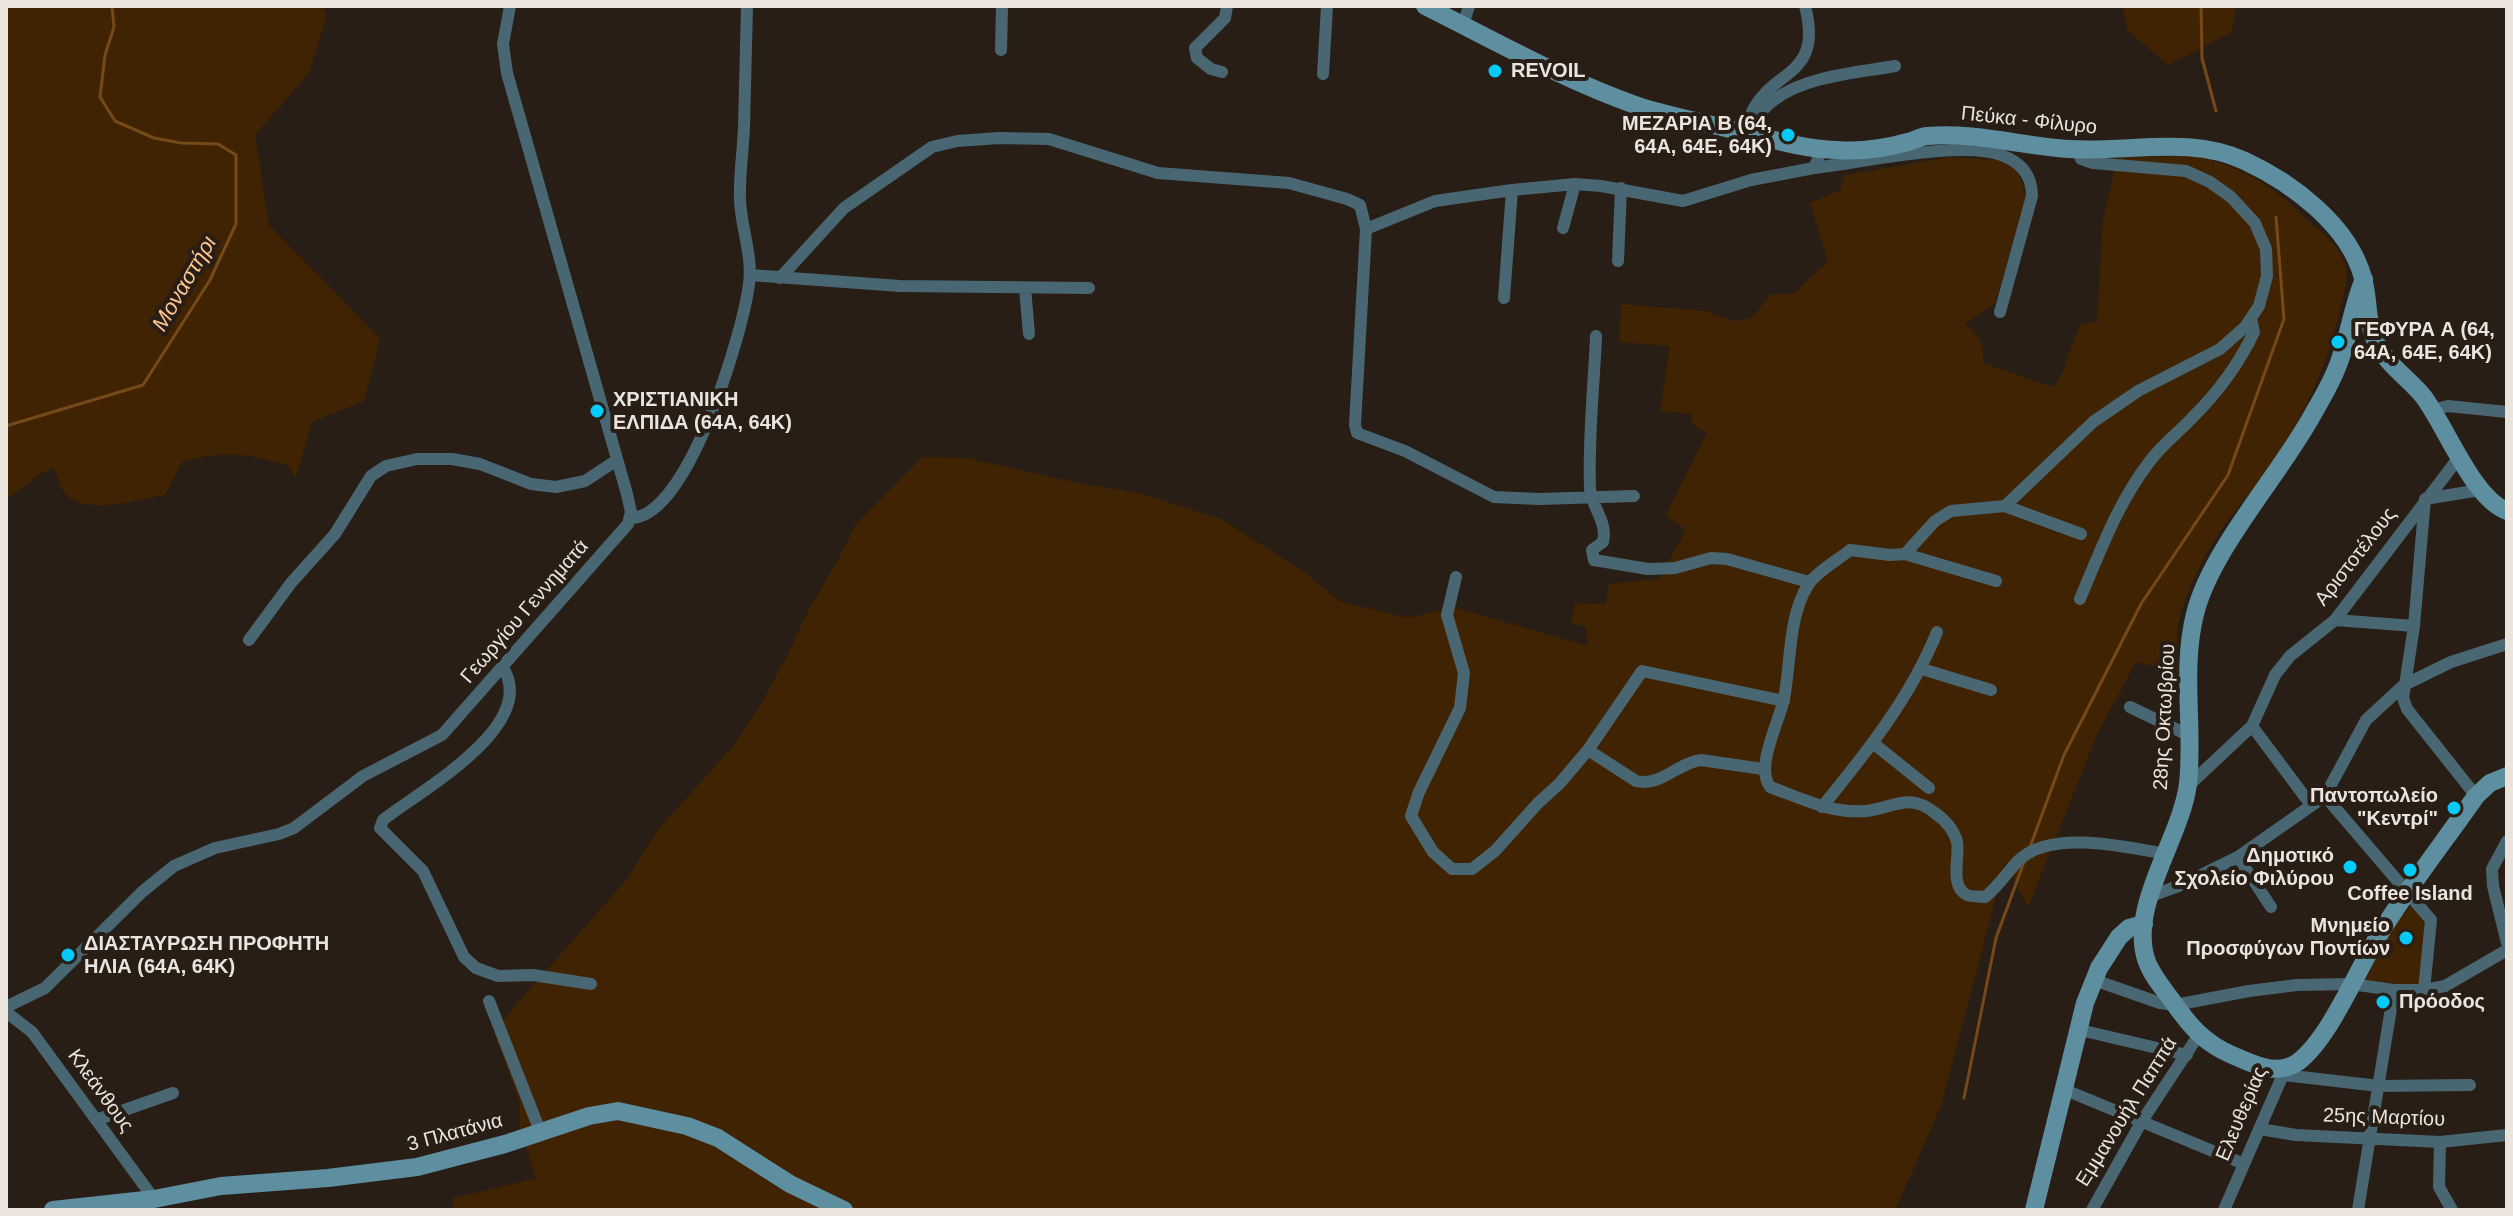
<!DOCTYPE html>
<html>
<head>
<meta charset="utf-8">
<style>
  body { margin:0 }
  #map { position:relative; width:2513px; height:1216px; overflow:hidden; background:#291e15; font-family:Arial,sans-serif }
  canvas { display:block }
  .frame { position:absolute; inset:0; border:8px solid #ebe4dd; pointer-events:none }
</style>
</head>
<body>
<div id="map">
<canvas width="2513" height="1216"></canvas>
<div class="frame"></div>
</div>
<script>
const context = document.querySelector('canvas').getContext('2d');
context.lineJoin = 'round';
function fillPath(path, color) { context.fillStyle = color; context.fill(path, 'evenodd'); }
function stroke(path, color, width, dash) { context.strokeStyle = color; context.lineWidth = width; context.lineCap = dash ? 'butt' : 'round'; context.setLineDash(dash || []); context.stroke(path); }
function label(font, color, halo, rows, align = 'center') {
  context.font = font + ' Arial,sans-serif'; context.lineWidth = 8; context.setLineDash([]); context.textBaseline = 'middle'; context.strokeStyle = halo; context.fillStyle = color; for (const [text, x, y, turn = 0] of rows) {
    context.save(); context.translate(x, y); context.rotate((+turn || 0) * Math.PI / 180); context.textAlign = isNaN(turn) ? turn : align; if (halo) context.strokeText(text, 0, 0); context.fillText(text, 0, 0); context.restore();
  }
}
fillPath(new Path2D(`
  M 6,6 L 322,6 L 327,15 L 309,73 L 255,135 L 269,225 L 380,339 L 364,401 L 312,422 L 296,478 L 289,466 C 250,453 222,450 182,462 L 165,495 C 139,499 81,518 63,491 C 59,484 57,475 53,468 C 36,473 23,490 6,498 Z
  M 2122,6 L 2236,6 L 2232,32 L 2168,65 L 2128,31 Z
  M 2196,156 C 2239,166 2274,186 2305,218 C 2322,234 2335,240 2345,263 C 2350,277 2343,297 2340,311 C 2327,365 2305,415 2274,461 C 2252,493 2224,520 2206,555 C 2193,578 2179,609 2177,635 C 2176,647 2178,660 2178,672 L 2136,662 L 2098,732 L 2028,907 L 2005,862 L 1941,1106 L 1895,1210 L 455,1210 L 451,1199 L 536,1178 L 520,1129 L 520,1103 L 494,1033 L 515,1006 L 628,878 L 657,831 L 734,745 L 760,706 L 787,656 L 809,609 L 837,562 L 857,523 L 922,457 L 966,458 L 1083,484 L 1139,493 L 1221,519 L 1304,572 L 1339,601 L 1408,618 L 1452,607 L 1588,646 L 1586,627 L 1571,623 L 1575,603 L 1606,604 L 1609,584 L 1659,579 L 1686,530 L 1666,515 L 1707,433 L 1692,424 L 1691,414 L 1660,411 L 1670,346 L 1620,342 L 1621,304 L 1706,311 L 1732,321 L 1752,318 L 1771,294 L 1794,294 L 1828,261 L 1810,203 L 1840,190 L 1845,175 L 1950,157 L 2001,160 L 2018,172 L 2027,199 L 1995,303 L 1965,324 C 1979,337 1985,344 1983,363 L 2052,387 C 2067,375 2069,343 2082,324 L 2097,322 L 2103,219 L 2118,157 Z
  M 2412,905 L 2426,918 L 2419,987 L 2366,980 C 2372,964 2400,912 2412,905 Z`), '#402302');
stroke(new Path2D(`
  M 2201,6 L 2202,58 L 2216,111
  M 6,426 L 143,385 L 210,280 L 236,224 L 236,155 L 218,144 L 181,143 L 154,138 L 115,121 L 100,97 L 105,55 L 114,27 L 112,6
  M 2030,847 L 2064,755 L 2141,604 L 2228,475 L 2284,319 L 2276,217
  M 1964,1098 L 1996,938 L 2024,862`), '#754918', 3);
stroke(new Path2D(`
  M 1463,25 L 1469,6
  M 1001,50 L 1002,6
  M 1222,72 L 1211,69 L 1197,58 L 1195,48 L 1225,18 L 1227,6
  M 1323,74 L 1327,6
  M 1751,114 C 1771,68 1824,79 1805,6
  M 1744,132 C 1753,121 1762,109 1774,100 C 1806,76 1856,73 1895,66
  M 2078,150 L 2081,159 L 2093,163 L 2186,171 L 2210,182 L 2231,197 L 2255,223 L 2266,249 L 2267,276 L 2259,306 L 2245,327 L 2220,349 L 2138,391 L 2093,422 L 2005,506 L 1951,511 L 1935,521 L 1905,554 L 1890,555 L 1850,550 C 1838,560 1816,572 1808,585 C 1788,617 1791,663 1784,699 C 1779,722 1755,767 1770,787 C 1801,798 1831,814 1865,811 C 1892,809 1908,791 1935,813 C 1945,820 1954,830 1957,842 C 1960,857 1949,886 1967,895 C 1971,897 1979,896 1985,897 C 1999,886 2007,872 2019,860 C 2051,829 2127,847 2166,854
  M 1814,168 C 1859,163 1961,140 2001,155 C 2021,162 2032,175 2032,196 L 2000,312
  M 1563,228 L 1575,184
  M 1618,261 L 1621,188
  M 750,275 L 900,286 L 1089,288
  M 780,278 L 844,208 L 932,147 L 957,141 L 999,138 L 1049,139 L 1158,173 L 1289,183 L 1347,199 L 1360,205 L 1366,229
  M 1025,288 L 1029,334
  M 1504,298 L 1512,190
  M 1596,336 C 1594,386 1588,438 1590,488 C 1591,507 1608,521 1603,542 L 1592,550 L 1594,560 L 1648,569 L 1675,568 L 1711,558 L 1727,559 L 1809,582
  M 2433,410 L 2448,406 L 2507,412
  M 1634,496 L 1539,499 L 1494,497 L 1405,451 L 1357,433 L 1355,425 L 1366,229 L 1435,201 L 1512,190 L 1575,184 L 1601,186 L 1683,201 L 1751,180 L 1814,168 L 1822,149
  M 2425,499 L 2414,626 L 2403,698 L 2407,709 L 2476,796
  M 2425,499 L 2480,490
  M 2005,506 L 2081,534
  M 630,518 C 688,519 743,332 749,284 C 753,256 741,228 740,200 C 739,176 743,152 744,127 C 745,87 746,46 747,6
  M 1905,554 L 1996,581
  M 1456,577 L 1447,615 L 1464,673 L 1460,708 L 1419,792 L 1411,816 L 1433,852 L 1452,869 L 1472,869 L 1495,851 L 1538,803 L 1559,784 L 1588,750 L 1642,671 L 1784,701
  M 2080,599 C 2100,552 2118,502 2150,461 C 2162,445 2179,432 2193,417 C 2217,393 2240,362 2254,332 L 2251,319
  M 2335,620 L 2414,626
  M 249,640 L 291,583 L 335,534 L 371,476 L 386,466 L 417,459 L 452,459 L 480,464 L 531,484 L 556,487 L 585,481 L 617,460
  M 502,666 C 542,725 419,791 383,820 L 380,828 L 423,871 L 464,957 L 476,968 L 498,976 L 533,975 L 591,984
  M 1922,669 L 1991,690
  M 2130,707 L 2188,735
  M 2252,726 L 2311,805
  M 1873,743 L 1929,788
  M 1588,750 L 1636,781 C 1661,787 1677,763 1701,760 L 1763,769
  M 2188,786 L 2252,726 L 2275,675 L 2290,656 L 2335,620 L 2460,456
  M 2325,796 L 2431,920 L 2424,990
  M 1822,807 C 1866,753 1911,697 1937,632
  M 2507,841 L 2492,869 L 2493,886 L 2507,943
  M 2238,857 L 2271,907
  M 2151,896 L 2181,885 L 2238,857 L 2325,796 L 2366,720 L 2404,685 L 2451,662 L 2507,644
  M 2094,980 L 2160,1003 L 2175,1005 L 2249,991 L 2297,985 L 2351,984 L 2394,990 L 2424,990 L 2445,986 L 2507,950
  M 489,1001 L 540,1131
  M 6,1007 L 45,988 L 142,892 L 174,866 L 215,848 L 279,834 L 294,828 L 363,776 L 442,735 L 628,524 L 631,512 L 627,494 L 507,73 L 503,44 L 510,6
  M 6,1012 L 32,1032 L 154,1199
  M 2080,1030 L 2187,1055
  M 2284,1075 L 2379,1086 L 2470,1085
  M 2063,1089 L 2244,1164
  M 96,1120 L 173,1093
  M 2260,1129 L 2296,1135 L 2440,1142 L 2507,1135
  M 2440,1142 L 2439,1187 L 2452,1210
  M 2092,1210 L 2142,1121 L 2198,1036
  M 2224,1210 L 2285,1070
  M 2358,1210 L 2394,990`), '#496772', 12);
stroke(new Path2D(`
  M 1425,6 C 1495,41 1564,80 1638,106 C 1669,116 1702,122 1734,130 C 1767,138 1802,149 1837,150 C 1860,152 1886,148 1908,142 C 1915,140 1920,137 1927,136 C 1976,132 2021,146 2070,149 C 2128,153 2190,135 2245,161 C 2292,183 2349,225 2363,278 C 2369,299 2366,322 2376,342 C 2386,364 2408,378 2423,396 C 2446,426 2473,499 2507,511
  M 2364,279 C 2351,309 2349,340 2336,370 C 2330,385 2321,400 2313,414 C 2280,475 2211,549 2195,614 C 2181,669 2194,728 2188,784 C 2181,838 2129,905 2146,959 C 2151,975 2164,989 2173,1002 C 2190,1026 2204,1043 2232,1055 C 2253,1064 2277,1077 2298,1062 C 2330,1038 2357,970 2379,935 C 2408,887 2444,842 2476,796 L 2490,783 L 2507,776
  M 53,1210 L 154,1199 L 221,1186 L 328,1178 L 417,1167 L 505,1144 L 589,1116 L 618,1111 L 687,1126 L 718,1138 L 790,1184 L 844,1210
  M 2034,1210 L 2085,1003 L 2099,968 L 2119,937 L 2129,928 L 2144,924`), '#5e8fa0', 18);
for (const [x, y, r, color] of [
  [1495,71,8,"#03cbf9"],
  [1788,135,8,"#03cbf9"],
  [2338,342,8,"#03cbf9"],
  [597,411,8,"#03cbf9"],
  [2454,808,8,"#03cbf9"],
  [2350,867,8,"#03cbf9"],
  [2410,870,8,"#03cbf9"],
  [2406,938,8,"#03cbf9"],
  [68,955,8,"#03cbf9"],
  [2383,1002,8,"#03cbf9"]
]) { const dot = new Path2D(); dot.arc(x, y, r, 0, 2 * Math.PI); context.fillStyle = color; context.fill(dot); stroke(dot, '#291e15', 3); }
label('bold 20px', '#ebe4dd', '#291e15', [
  ["REVOIL",1511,71],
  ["ΜΕΖΑΡΙΑ B (64,",1772,124,"right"],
  ["64Α, 64Ε, 64Κ)",1772,147,"right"],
  ["ΓΕΦΥΡΑ A (64,",2354,330],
  ["64Α, 64Ε, 64Κ)",2354,353],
  ["ΧΡΙΣΤΙΑΝΙΚΗ",613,400],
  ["ΕΛΠΙΔΑ (64Α, 64Κ)",613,423],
  ["Παντοπωλείο",2438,796,"right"],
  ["\"Κεντρί\"",2438,819,"right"],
  ["Δημοτικό",2334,856,"right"],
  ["Σχολείο Φιλύρου",2334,879,"right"],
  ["Coffee Island",2410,894,"center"],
  ["Μνημείο",2390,926,"right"],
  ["Προσφύγων Ποντίων",2390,949,"right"],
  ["ΔΙΑΣΤΑΥΡΩΣΗ ΠΡΟΦΗΤΗ",84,944],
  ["ΗΛΙΑ (64Α, 64Κ)",84,967],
  ["Πρόοδος",2399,1002]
], 'left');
label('20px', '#ebe4dd', '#291e15', [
  ["Πεύκα - Φίλυρο",2029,121,6],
  ["Αριστοτέλους",2356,557,-52],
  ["Γεωργίου Γεννηματά",525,612,-49],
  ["28ης Οκτωβρίου",2165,717,-87],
  ["Κλεάνθους",100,1091,54],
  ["Εμμανουήλ Παππά",2127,1112,-58],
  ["Ελευθερίας",2242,1114,-67],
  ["25ης Μαρτίου",2384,1118,2],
  ["3 Πλατάνια",455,1133,-15]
]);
label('italic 22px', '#fec692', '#291e15', [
  ["Μοναστήρι",185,284,-60]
]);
</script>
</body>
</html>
